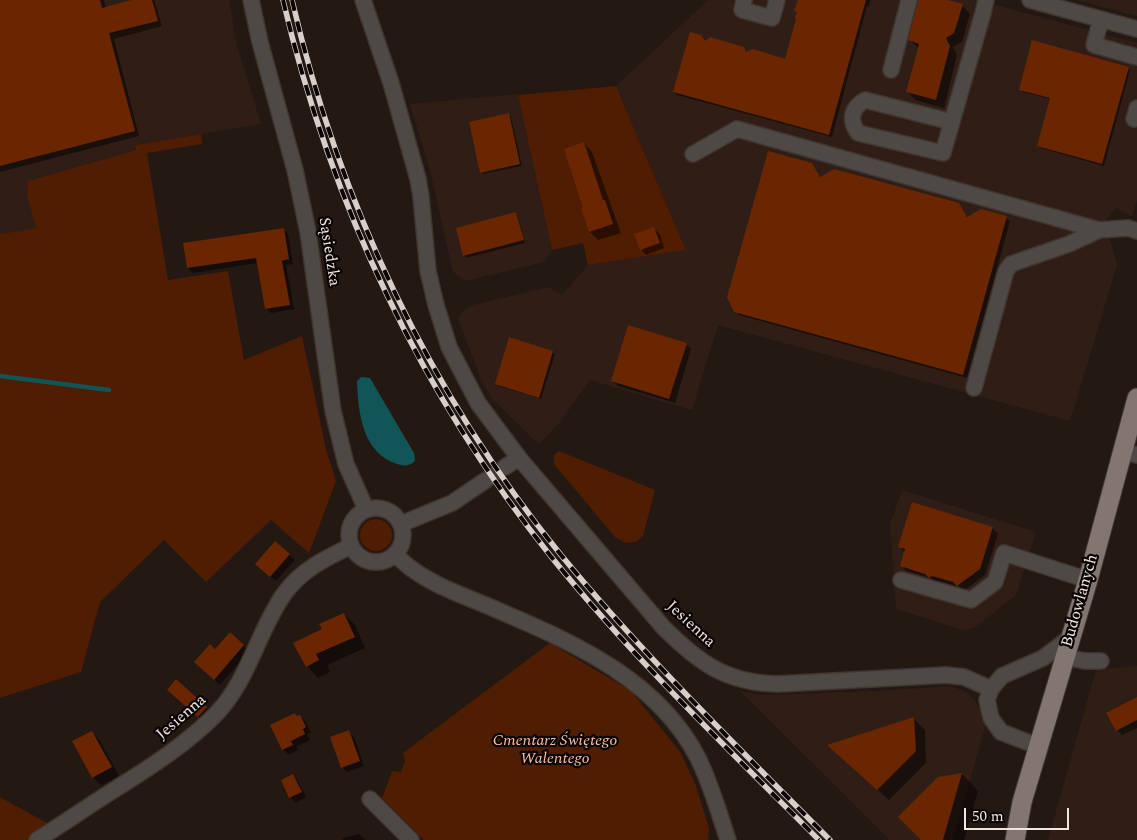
<!DOCTYPE html>
<html>
<head>
<meta charset="utf-8">
<style>
  body { margin:0 }
  #map { position:relative; width:1137px; height:840px; overflow:hidden; background:#241813; font-family:Spectral,serif }
  canvas { display:block }
  .scale { position:absolute; left:964px; top:808px; width:105px; height:22px; box-sizing:border-box; border:2px solid #efe6e2; border-top:0; padding-left:6px; font-size:15px; line-height:18px; white-space:nowrap; color:#efe6e2; -webkit-text-stroke:4px #0a0504; paint-order:stroke }
</style>
</head>
<body>
<div id="map">
<canvas width="1137" height="840"></canvas>
<div class="scale">50 m</div>
</div>
<script>
const context = document.querySelector('canvas').getContext('2d');
context.lineJoin = 'round';
function fillPath(path, color) { context.fillStyle = color; context.fill(path, 'evenodd'); }
function stroke(path, color, width, dash) { context.strokeStyle = color; context.lineWidth = width; context.lineCap = dash ? 'butt' : 'round'; context.setLineDash(dash || []); context.stroke(path); }
function label(font, color, halo, rows, align = 'center') {
  context.font = font + ' Spectral,serif'; context.lineWidth = 4.5; context.setLineDash([]); context.textBaseline = 'middle'; context.strokeStyle = halo; context.fillStyle = color; for (const [text, x, y, turn = 0] of rows) {
    context.save(); context.translate(x, y); context.rotate((+turn || 0) * Math.PI / 180); context.textAlign = isNaN(turn) ? turn : align; if (halo) context.strokeText(text, 0, 0); context.fillText(text, 0, 0); context.restore();
  }
}
fillPath(new Path2D(`
  M 0,0 L 229,0 L 237,46 L 261,124 L 135,145 L 136,150 L 29,181 L 27,196 L 36,228 L 0,234 Z
  M 708,0 L 977,0 L 1137,43 L 1137,200 L 1132,216 L 1116,208 L 1105,221 L 1117,265 L 1070,421 L 718,325 L 692,410 L 590,380 L 560,422 L 540,443 L 534,440 L 492,398 L 481,380 L 458,318 L 464,311 L 473,305 L 549,287 L 562,295 L 588,265 L 686,250 L 616,86 Z
  M 1077,0 L 1137,0 L 1137,16 Z
  M 518,94 L 552,250 L 544,262 L 465,281 L 453,272 L 429,166 L 410,104 Z
  M 902,490 L 1036,532 L 1016,595 L 974,628 L 963,630 L 896,609 L 890,525 Z
  M 1137,666 L 1137,840 L 1048,840 L 1096,670 Z
  M 951,686 L 966,692 L 975,701 L 986,723 L 953,840 L 890,840 L 740,691 L 759,695 L 879,691 Z`), '#301e16');
fillPath(new Path2D(`
  M 616,86 L 686,250 L 588,265 L 583,243 L 552,250 L 518,95 Z
  M 201,134 L 202,144 L 147,153 L 168,280 L 228,271 L 244,360 L 302,336 L 326,449 L 336,481 L 309,553 L 271,520 L 206,582 L 164,540 L 100,602 L 81,672 L 0,698 L 0,234 L 36,228 L 27,196 L 28,181 L 136,150 L 135,145 Z
  M 559,451 L 655,490 L 643,536 L 636,542 L 626,543 L 615,537 L 554,464 L 554,455 Z
  M360 535a16 16 0 1 1 32 0a16 16 0 1 1-32 0Z
  M 550,643 L 631,691 L 681,753 L 696,786 L 709,828 L 708,840 L 424,840 L 382,798 L 392,771 L 401,772 L 405,761 L 403,753 Z
  M 0,797 L 47,823 L 44,832 L 32,840 L 0,840 Z`), '#4f1d02');
fillPath(new Path2D(`
  M 361,377 L 370,378 L 414,453 L 415,461 C 408,467 404,466 397,464 C 362,453 358,412 357,381 Z`), '#115557');
fillPath(new Path2D(`
  M 0,0 L 104,0 L 106,8 L 136,0 L 154,0 L 162,26 L 114,39 L 139,136 L 0,172 Z
  M 800,0 L 871,0 L 869,7 L 867,6 L 832,137 L 677,95 L 674,92 L 706,42 L 744,48 L 747,53 L 786,60 L 798,13 L 796,11 Z
  M 920,0 L 943,0 L 962,5 L 970,14 L 962,42 L 953,47 L 957,55 L 944,108 L 915,100 L 907,91 L 918,48 L 910,40 Z
  M 1128,68 L 1130,70 L 1104,166 L 1041,148 L 1038,146 L 1051,99 L 1023,92 L 1020,89 Z
  M 509,115 L 511,117 L 522,166 L 483,174 L 481,172 Z
  M 584,143 L 592,152 L 621,233 L 598,240 L 590,232 Z
  M 812,164 L 821,178 L 959,204 L 968,218 L 1006,218 L 1010,221 L 967,378 L 739,315 L 735,311 Z
  M 516,213 L 518,216 L 525,243 L 466,258 L 464,255 Z
  M 283,229 L 288,234 L 293,264 L 286,265 L 294,309 L 271,313 L 266,308 L 258,263 L 193,273 L 188,268 Z
  M 654,229 L 660,234 L 664,248 L 646,255 L 641,249 Z
  M 686,344 L 691,349 L 675,403 L 618,386 L 612,380 Z
  M 552,352 L 555,354 L 541,399 L 499,386 L 496,384 Z
  M 913,503 L 993,528 L 998,534 L 985,575 L 963,591 L 960,587 L 938,581 L 935,582 L 931,578 L 907,571 L 902,566 L 905,552 L 900,547 Z
  M 275,542 L 295,560 L 276,581 L 262,569 Z
  M 344,614 L 355,625 L 365,648 L 327,665 L 330,672 L 318,678 L 307,666 L 323,630 Z
  M 230,634 L 249,651 L 220,685 L 201,668 Z
  M 174,695 L 206,708 L 211,712 L 203,721 Z
  M 1137,699 L 1137,728 L 1122,735 L 1117,730 Z
  M 295,714 L 297,717 L 300,716 L 305,721 L 311,733 L 307,734 L 310,740 L 296,747 L 298,750 L 288,755 L 283,749 Z
  M 914,719 L 925,730 L 926,763 L 889,800 L 829,746 Z
  M 92,732 L 100,741 L 119,776 L 101,785 L 93,777 Z
  M 348,732 L 354,737 L 364,766 L 347,772 L 342,767 Z
  M 962,774 L 978,791 L 964,840 L 923,840 Z
  M 293,775 L 298,781 L 306,797 L 296,803 L 290,797 Z
  M 359,834 L 365,840 L 343,840 L 342,838 Z`), '#0007');
stroke(new Path2D(`
  M 0,376 L 109,390`), '#115557', 4.5);
fillPath(new Path2D(`
  M 0,0 L 100,0 L 102,8 L 131,0 L 152,0 L 158,21 L 109,33 L 135,131 L 0,166 Z
  M 798,0 L 866,0 L 829,135 L 673,92 L 690,32 L 701,35 L 705,41 L 710,37 L 744,47 L 746,52 L 753,49 L 785,59 L 796,19 L 795,18 L 797,12 L 794,11 Z
  M 918,0 L 948,0 L 963,4 L 954,33 L 946,38 L 950,46 L 936,100 L 906,92 L 919,44 L 908,40 Z
  M 1032,40 L 1129,67 L 1102,164 L 1037,146 L 1050,98 L 1019,90 Z
  M 509,113 L 520,164 L 480,173 L 469,122 Z
  M 584,142 L 603,200 L 605,200 L 613,224 L 589,232 L 581,208 L 583,208 L 564,149 Z
  M 768,151 L 812,163 L 820,177 L 834,169 L 959,203 L 967,217 L 981,209 L 1007,216 L 963,375 L 734,312 L 727,297 Z
  M 516,212 L 524,240 L 463,256 L 456,228 Z
  M 654,227 L 660,243 L 640,250 L 634,234 Z
  M 284,228 L 289,259 L 282,261 L 290,305 L 265,309 L 256,258 L 187,268 L 183,243 Z
  M 628,325 L 687,343 L 669,399 L 611,381 Z
  M 509,337 L 553,351 L 539,398 L 495,384 Z
  M 912,502 L 993,527 L 980,569 L 957,586 L 953,582 L 932,576 L 929,578 L 925,574 L 900,566 L 905,549 L 898,547 Z
  M 275,541 L 290,554 L 270,577 L 255,564 Z
  M 344,613 L 355,637 L 316,654 L 319,660 L 306,667 L 293,643 L 322,629 L 319,624 Z
  M 230,632 L 244,645 L 214,680 L 194,662 L 210,644 L 215,649 Z
  M 176,679 L 207,707 L 198,717 L 167,690 Z
  M 1137,697 L 1137,720 L 1116,731 L 1106,713 Z
  M 295,713 L 296,716 L 300,715 L 306,727 L 303,729 L 305,734 L 291,741 L 293,745 L 282,750 L 270,725 Z
  M 914,717 L 916,751 L 877,790 L 827,745 Z
  M 349,730 L 360,761 L 341,768 L 330,737 Z
  M 92,731 L 112,767 L 92,778 L 72,741 Z
  M 962,773 L 943,840 L 921,840 L 898,817 L 938,777 Z
  M 293,774 L 302,792 L 289,798 L 281,780 Z`), '#692600');
stroke(new Path2D(`
  M 486,480 L 505,467`), '#423732', 15, [15, 8]);
const minor = new Path2D(`
  M 251,0 L 260,42 L 295,170 L 308,232 L 333,411 L 346,464 L 366,509
  M 363,0 L 391,83 L 418,179 L 421,197 L 428,271 L 436,305 L 449,347 L 478,403 L 519,458 L 663,627 C 699,663 726,683 778,684 L 946,675 L 964,677 L 991,689
  M 744,0 L 742,10 L 772,18 L 777,0
  M 1030,0 L 1137,29
  M 1101,19 L 1094,45 L 1137,57
  M 891,70 L 909,0
  M 1134,119 L 1137,108
  M 952,122 L 865,100 C 851,108 849,120 858,133 L 943,153 L 983,13 L 986,0
  M 693,154 L 737,129 L 1099,230 L 1128,228 L 1137,231
  M 974,388 L 1006,271 L 1011,264 L 1069,244 L 1099,230
  M 1123,452 L 1137,455
  M 505,467 L 519,458
  M349 535a27 27 0 1 1 54 0a27 27 0 1 1-54 0Z
  M 401,524 L 452,503 L 486,480
  M 395,554 C 400,559 406,565 412,569 C 439,589 474,599 504,613 C 579,645 659,682 698,758 C 711,784 719,813 728,840
  M 901,580 L 971,600 L 995,582 L 1004,553 L 1088,580
  M 1065,657 L 1085,661 L 1101,661
  M 1040,747 L 1001,732 L 991,718 L 987,700 L 991,689 L 1002,676 L 1043,658 L 1071,637
  M 370,799 L 411,840
  M 37,840 C 64,823 90,805 117,788 C 152,766 188,743 217,713 C 249,679 258,631 284,594 C 301,570 326,558 351,546`);
const major = new Path2D(`
  M 1015,840 L 1022,802 L 1088,580 L 1137,398`);
stroke(minor, '#403530', 18);
stroke(major, '#403530', 21);
stroke(minor, '#4f4946', 15);
stroke(major, '#837670', 19);
const rail = new Path2D(`
  M 283,0 C 331,204 422,396 553,559 C 634,659 728,749 819,840
  M 292,0 C 339,202 430,394 561,555 C 644,656 738,747 830,840`);
stroke(rail, '#d8cfcb', 5.5);
stroke(rail, '#0a0504', 4, [11]);
label('16px', '#efe6e2', '#0a0504', [
  ["Sąsiedzka",328,252,81],
  ["Budowlanych",1081,601,-74],
  ["Jesienna",690,625,43],
  ["Jesienna",182,718,-41]
]);
label('italic 16px', '#fcbea2', '#0a0504', [
  ["Cmentarz Świętego",555,742],
  ["Walentego",555,760]
]);
</script>
</body>
</html>
